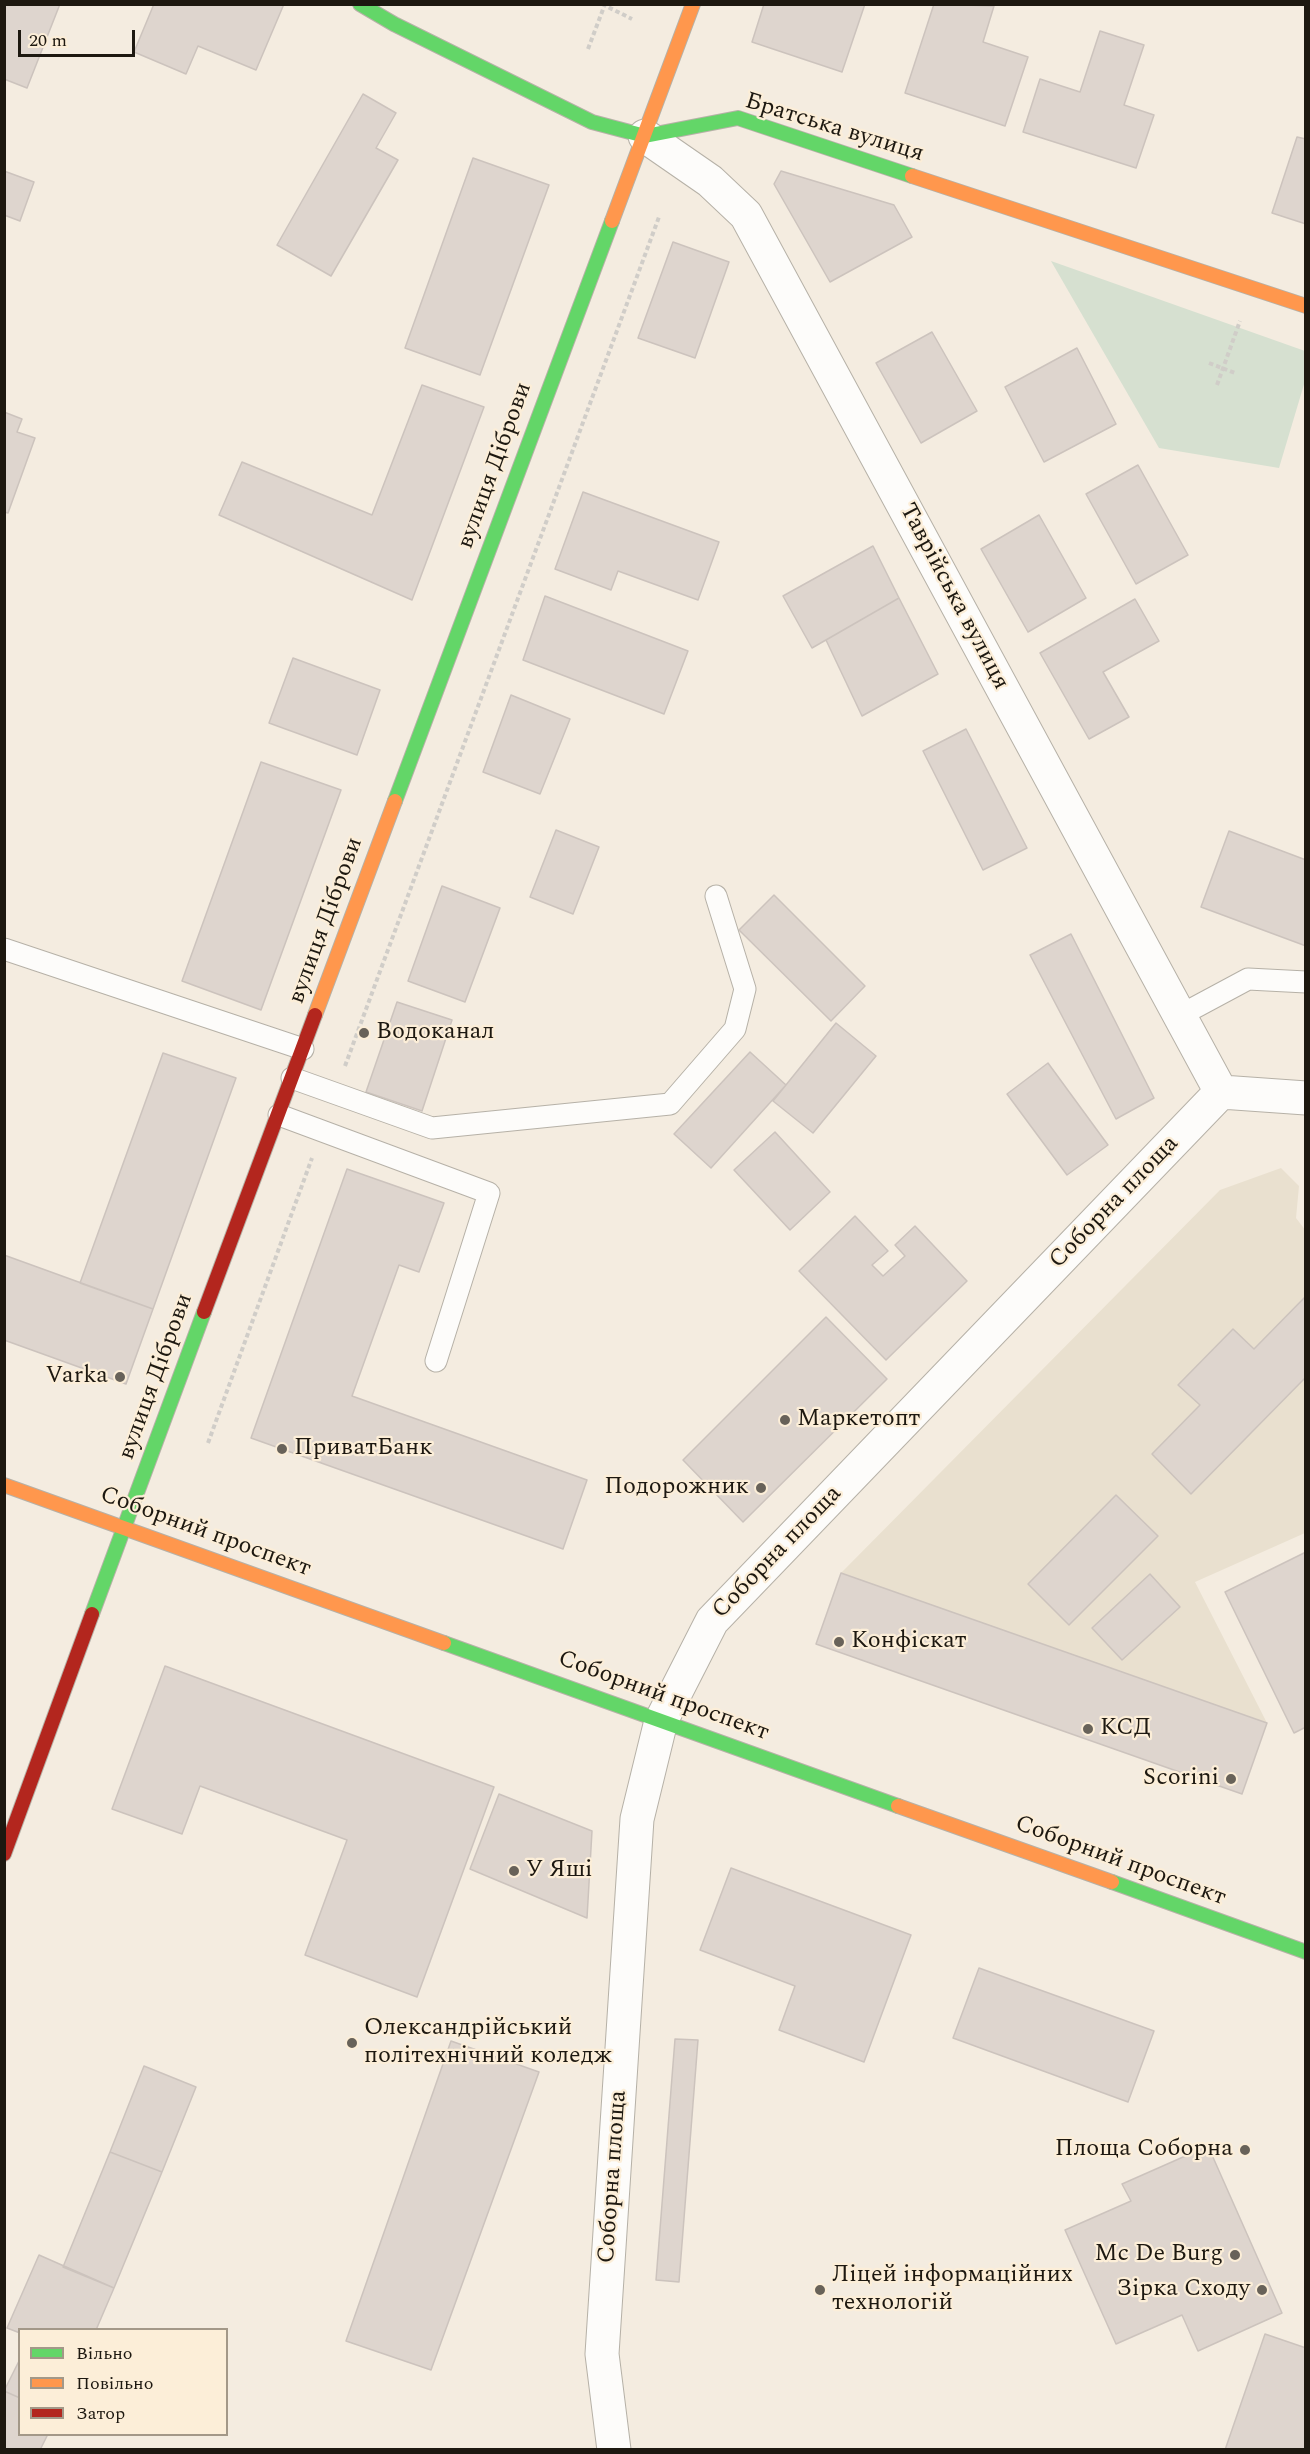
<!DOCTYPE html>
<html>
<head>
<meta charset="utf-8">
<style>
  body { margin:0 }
  #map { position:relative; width:1310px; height:2454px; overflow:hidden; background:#f4ece0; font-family:Spectral,serif }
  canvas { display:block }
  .frame { position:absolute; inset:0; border:6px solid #1d1810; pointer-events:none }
  .legend { position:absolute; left:18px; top:2328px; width:210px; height:108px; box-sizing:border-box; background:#fceed8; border:2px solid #a39888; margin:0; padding:8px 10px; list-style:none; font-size:18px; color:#1d1810 }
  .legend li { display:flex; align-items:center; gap:12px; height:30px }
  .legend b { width:30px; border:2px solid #a39888 }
  .scale { position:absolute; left:18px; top:30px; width:117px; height:27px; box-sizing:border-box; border:3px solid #1d1810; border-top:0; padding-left:8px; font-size:18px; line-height:21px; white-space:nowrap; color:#1d1810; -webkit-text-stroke:4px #fceed8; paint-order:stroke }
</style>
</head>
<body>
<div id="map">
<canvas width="1310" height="2454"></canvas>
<div class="frame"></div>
<ul class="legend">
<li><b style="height:8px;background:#63d668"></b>Вільно</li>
<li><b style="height:8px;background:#ff974d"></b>Повільно</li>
<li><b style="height:8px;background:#b3261e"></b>Затор</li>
</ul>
<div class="scale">20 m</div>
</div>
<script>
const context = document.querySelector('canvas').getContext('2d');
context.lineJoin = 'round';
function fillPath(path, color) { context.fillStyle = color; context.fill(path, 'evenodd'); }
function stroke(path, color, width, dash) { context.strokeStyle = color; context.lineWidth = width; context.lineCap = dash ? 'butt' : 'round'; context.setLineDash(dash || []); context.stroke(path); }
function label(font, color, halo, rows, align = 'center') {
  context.font = font + ' Spectral,serif'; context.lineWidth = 4.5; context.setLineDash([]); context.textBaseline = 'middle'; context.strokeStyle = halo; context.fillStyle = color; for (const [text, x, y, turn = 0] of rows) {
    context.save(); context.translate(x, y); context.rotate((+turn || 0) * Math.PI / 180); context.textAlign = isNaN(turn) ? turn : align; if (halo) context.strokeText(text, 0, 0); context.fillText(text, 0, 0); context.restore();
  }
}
fillPath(new Path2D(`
  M 1281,1168 L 1299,1186 L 1296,1218 L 1306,1231 L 1305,1533 L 1195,1582 L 1267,1723 L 841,1573 L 1220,1190 Z`), '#e9e0cf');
fillPath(new Path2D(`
  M 1051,261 L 1305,351 L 1305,381 L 1279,468 L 1159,448 Z`), '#d6e0d0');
const building = new Path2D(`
  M 4,4 L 60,4 L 27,88 L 4,79 Z
  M 154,4 L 284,4 L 256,70 L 198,46 L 186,74 L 134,52 Z
  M 764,4 L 865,4 L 842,72 L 752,42 Z
  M 934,4 L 994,6 L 983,42 L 1028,57 L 1005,126 L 905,93 Z
  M 1100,31 L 1144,45 L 1124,105 L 1154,115 L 1136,168 L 1023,132 L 1040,79 L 1080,92 Z
  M 363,94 L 396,113 L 376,148 L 398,160 L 331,276 L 277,245 Z
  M 1297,137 L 1306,139 L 1306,224 L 1272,213 Z
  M 473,158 L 549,185 L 480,375 L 405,348 Z
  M 4,171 L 34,182 L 20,221 L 4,215 Z
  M 781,171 L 894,205 L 912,237 L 830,282 L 774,184 Z
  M 673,242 L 729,262 L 695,358 L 638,338 Z
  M 932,332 L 977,411 L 921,443 L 876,363 Z
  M 1077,348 L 1116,424 L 1044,462 L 1005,387 Z
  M 422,385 L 484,407 L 412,600 L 219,515 L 242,462 L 372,515 Z
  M 4,412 L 22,419 L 17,432 L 35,438 L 8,513 L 4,512 Z
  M 1138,465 L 1188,555 L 1136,584 L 1086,494 Z
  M 583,492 L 719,542 L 698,600 L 618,571 L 611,590 L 555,569 Z
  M 1039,515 L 1086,598 L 1028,632 L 981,549 Z
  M 873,546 L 899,598 L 812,648 L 783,596 Z
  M 545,596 L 688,651 L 664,714 L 523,660 Z
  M 899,598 L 938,674 L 862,716 L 826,640 Z
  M 1135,599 L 1159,641 L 1103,672 L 1129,717 L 1089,739 L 1040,653 Z
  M 293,658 L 380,690 L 357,755 L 269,723 Z
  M 511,695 L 570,719 L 540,794 L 483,772 Z
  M 966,729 L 1027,848 L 983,870 L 923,751 Z
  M 261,762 L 341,790 L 261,1010 L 182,981 Z
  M 556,830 L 599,847 L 573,914 L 530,897 Z
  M 1229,831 L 1306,860 L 1306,946 L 1201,907 Z
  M 442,886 L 500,908 L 465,1002 L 408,981 Z
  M 774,895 L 865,986 L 831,1021 L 739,930 Z
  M 1071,934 L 1154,1098 L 1116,1119 L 1030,955 Z
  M 397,1002 L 452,1020 L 422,1111 L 366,1092 Z
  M 836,1023 L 876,1056 L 813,1133 L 773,1101 Z
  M 750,1052 L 786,1085 L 711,1168 L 674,1134 Z
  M 163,1053 L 236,1078 L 153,1309 L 80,1283 Z
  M 1048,1063 L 1108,1145 L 1067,1175 L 1007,1094 Z
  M 775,1132 L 830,1192 L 790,1230 L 734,1170 Z
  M 347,1169 L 444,1203 L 419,1272 L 399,1265 L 352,1396 L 587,1480 L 563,1549 L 251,1438 Z
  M 855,1216 L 888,1251 L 872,1265 L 883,1276 L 905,1256 L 895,1245 L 915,1226 L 967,1281 L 886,1360 L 799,1271 Z
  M 4,1255 L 153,1309 L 126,1384 L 4,1340 Z
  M 1306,1296 L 1306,1377 L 1191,1494 L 1152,1454 L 1200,1405 L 1178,1385 L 1233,1329 L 1254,1349 Z
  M 826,1317 L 887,1379 L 743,1522 L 683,1460 Z
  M 1116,1495 L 1158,1536 L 1069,1625 L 1028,1584 Z
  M 1306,1552 L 1306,1727 L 1294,1733 L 1225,1592 Z
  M 841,1573 L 1267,1723 L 1242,1794 L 816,1644 Z
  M 1150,1574 L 1180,1607 L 1122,1660 L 1092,1628 Z
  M 165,1666 L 494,1787 L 417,1997 L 305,1955 L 347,1840 L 200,1786 L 182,1834 L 112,1809 Z
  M 499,1794 L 592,1831 L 587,1918 L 470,1869 Z
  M 731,1868 L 911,1935 L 864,2062 L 779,2030 L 795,1986 L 700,1950 Z
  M 979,1968 L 1154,2031 L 1128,2102 L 953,2038 Z
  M 675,2039 L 698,2040 L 679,2282 L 656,2280 Z
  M 451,2041 L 539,2072 L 431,2370 L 346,2341 Z
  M 144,2066 L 196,2087 L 162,2172 L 110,2152 Z
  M 1208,2146 L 1282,2313 L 1198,2351 L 1182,2315 L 1116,2344 L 1065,2230 L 1131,2201 L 1122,2184 Z
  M 110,2152 L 162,2172 L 114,2288 L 63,2267 Z
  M 39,2255 L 114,2288 L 96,2330 L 20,2330 L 20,2333 L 7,2328 Z
  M 1265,2334 L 1306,2348 L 1306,2450 L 1225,2450 Z
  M 20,2359 L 20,2398 L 4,2391 Z
  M 4,2391 L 20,2398 L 20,2434 L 48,2434 L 40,2450 L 4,2450 Z`);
fillPath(building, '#ded5ce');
stroke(building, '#ccc3bd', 1.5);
const lane = new Path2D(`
  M 4,949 L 303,1049
  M 1179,1016 L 1248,979 L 1306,982
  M 292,1078 L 432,1128 L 670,1104 L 735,1029 L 745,989 L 716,896
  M 279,1115 L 489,1193 L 436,1361`);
const street = new Path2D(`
  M 645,136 L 710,181 L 746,215 L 1221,1092
  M 614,2450 L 602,2354 L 637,1819 L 661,1721 L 712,1621 L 1221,1092 L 1306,1098`);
const fast = new Path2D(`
  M 360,4 L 394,24 L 592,122 L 645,136 L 738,118 L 912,176
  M 395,801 L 612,221
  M 92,1614 L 204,1312
  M 444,1643 L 898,1806
  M 1112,1882 L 1306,1952`);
const slow = new Path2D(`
  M 912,176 L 1306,306
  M 612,221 L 693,4
  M 315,1015 L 395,801
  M 4,1485 L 444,1643
  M 898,1806 L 1112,1882`);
const jam = new Path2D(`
  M 204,1312 L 315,1015
  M 4,1854 L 92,1614`);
stroke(lane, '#b6b1a7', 23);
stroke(street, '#b6b1a7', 35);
stroke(fast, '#b6b1a7', 16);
stroke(slow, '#b6b1a7', 16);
stroke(jam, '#b6b1a7', 16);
stroke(new Path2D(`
  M 602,4 L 632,19
  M 588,49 L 605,4
  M 1209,363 L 1235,373
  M 1217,385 L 1240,321
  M 345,1066 L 659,217
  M 208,1443 L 312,1158`), '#d0cdc8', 4, [4.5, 3]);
stroke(lane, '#fdfcfa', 21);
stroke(street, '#fdfcfa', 33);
stroke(fast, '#63d668', 14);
stroke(slow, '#ff974d', 14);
stroke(jam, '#b3261e', 14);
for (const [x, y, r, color] of [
  [364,1033,6,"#686259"],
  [120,1377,6,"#686259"],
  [785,1420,6,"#686259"],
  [282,1449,6,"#686259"],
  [761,1488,6,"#686259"],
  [839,1642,6,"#686259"],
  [1088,1729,6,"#686259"],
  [1231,1779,6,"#686259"],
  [514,1871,6,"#686259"],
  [352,2043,6,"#686259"],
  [1245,2150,6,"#686259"],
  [1235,2255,6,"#686259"],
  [820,2290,6,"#686259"],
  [1262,2290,6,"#686259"]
]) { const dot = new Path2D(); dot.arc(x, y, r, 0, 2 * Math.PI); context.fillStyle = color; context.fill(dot); stroke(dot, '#fceed8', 2); }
label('24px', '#1d1810', '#fceed8', [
  ["Братська вулиця",834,129,17],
  ["вулиця Діброви",496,466,-70],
  ["Таврійська вулиця",953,597,62],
  ["вулиця Діброви",327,921,-70],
  ["Соборна площа",1115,1203,-46],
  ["вулиця Діброви",157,1377,-70],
  ["Соборний проспект",205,1533,20],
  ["Соборна площа",778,1553,-46],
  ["Соборний проспект",663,1697,20],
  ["Соборний проспект",1120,1862,20],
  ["Соборна площа",614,2177,-86]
]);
label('24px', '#1d1810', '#fceed8', [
  ["Водоканал",376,1033],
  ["Varka",108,1377,"right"],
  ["Маркетопт",797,1420],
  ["ПриватБанк",294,1449],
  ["Подорожник",749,1488,"right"],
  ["Конфіскат",851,1642],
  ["КСД",1100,1729],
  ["Scorini",1219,1779,"right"],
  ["У Яші",526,1871],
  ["Олександрійський",364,2029],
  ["політехнічний коледж",364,2057],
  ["Площа Соборна",1233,2150,"right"],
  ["Mc De Burg",1223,2255,"right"],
  ["Ліцей інформаційних",832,2276],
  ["технологій",832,2304],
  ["Зірка Сходу",1250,2290,"right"]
], 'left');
</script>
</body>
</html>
